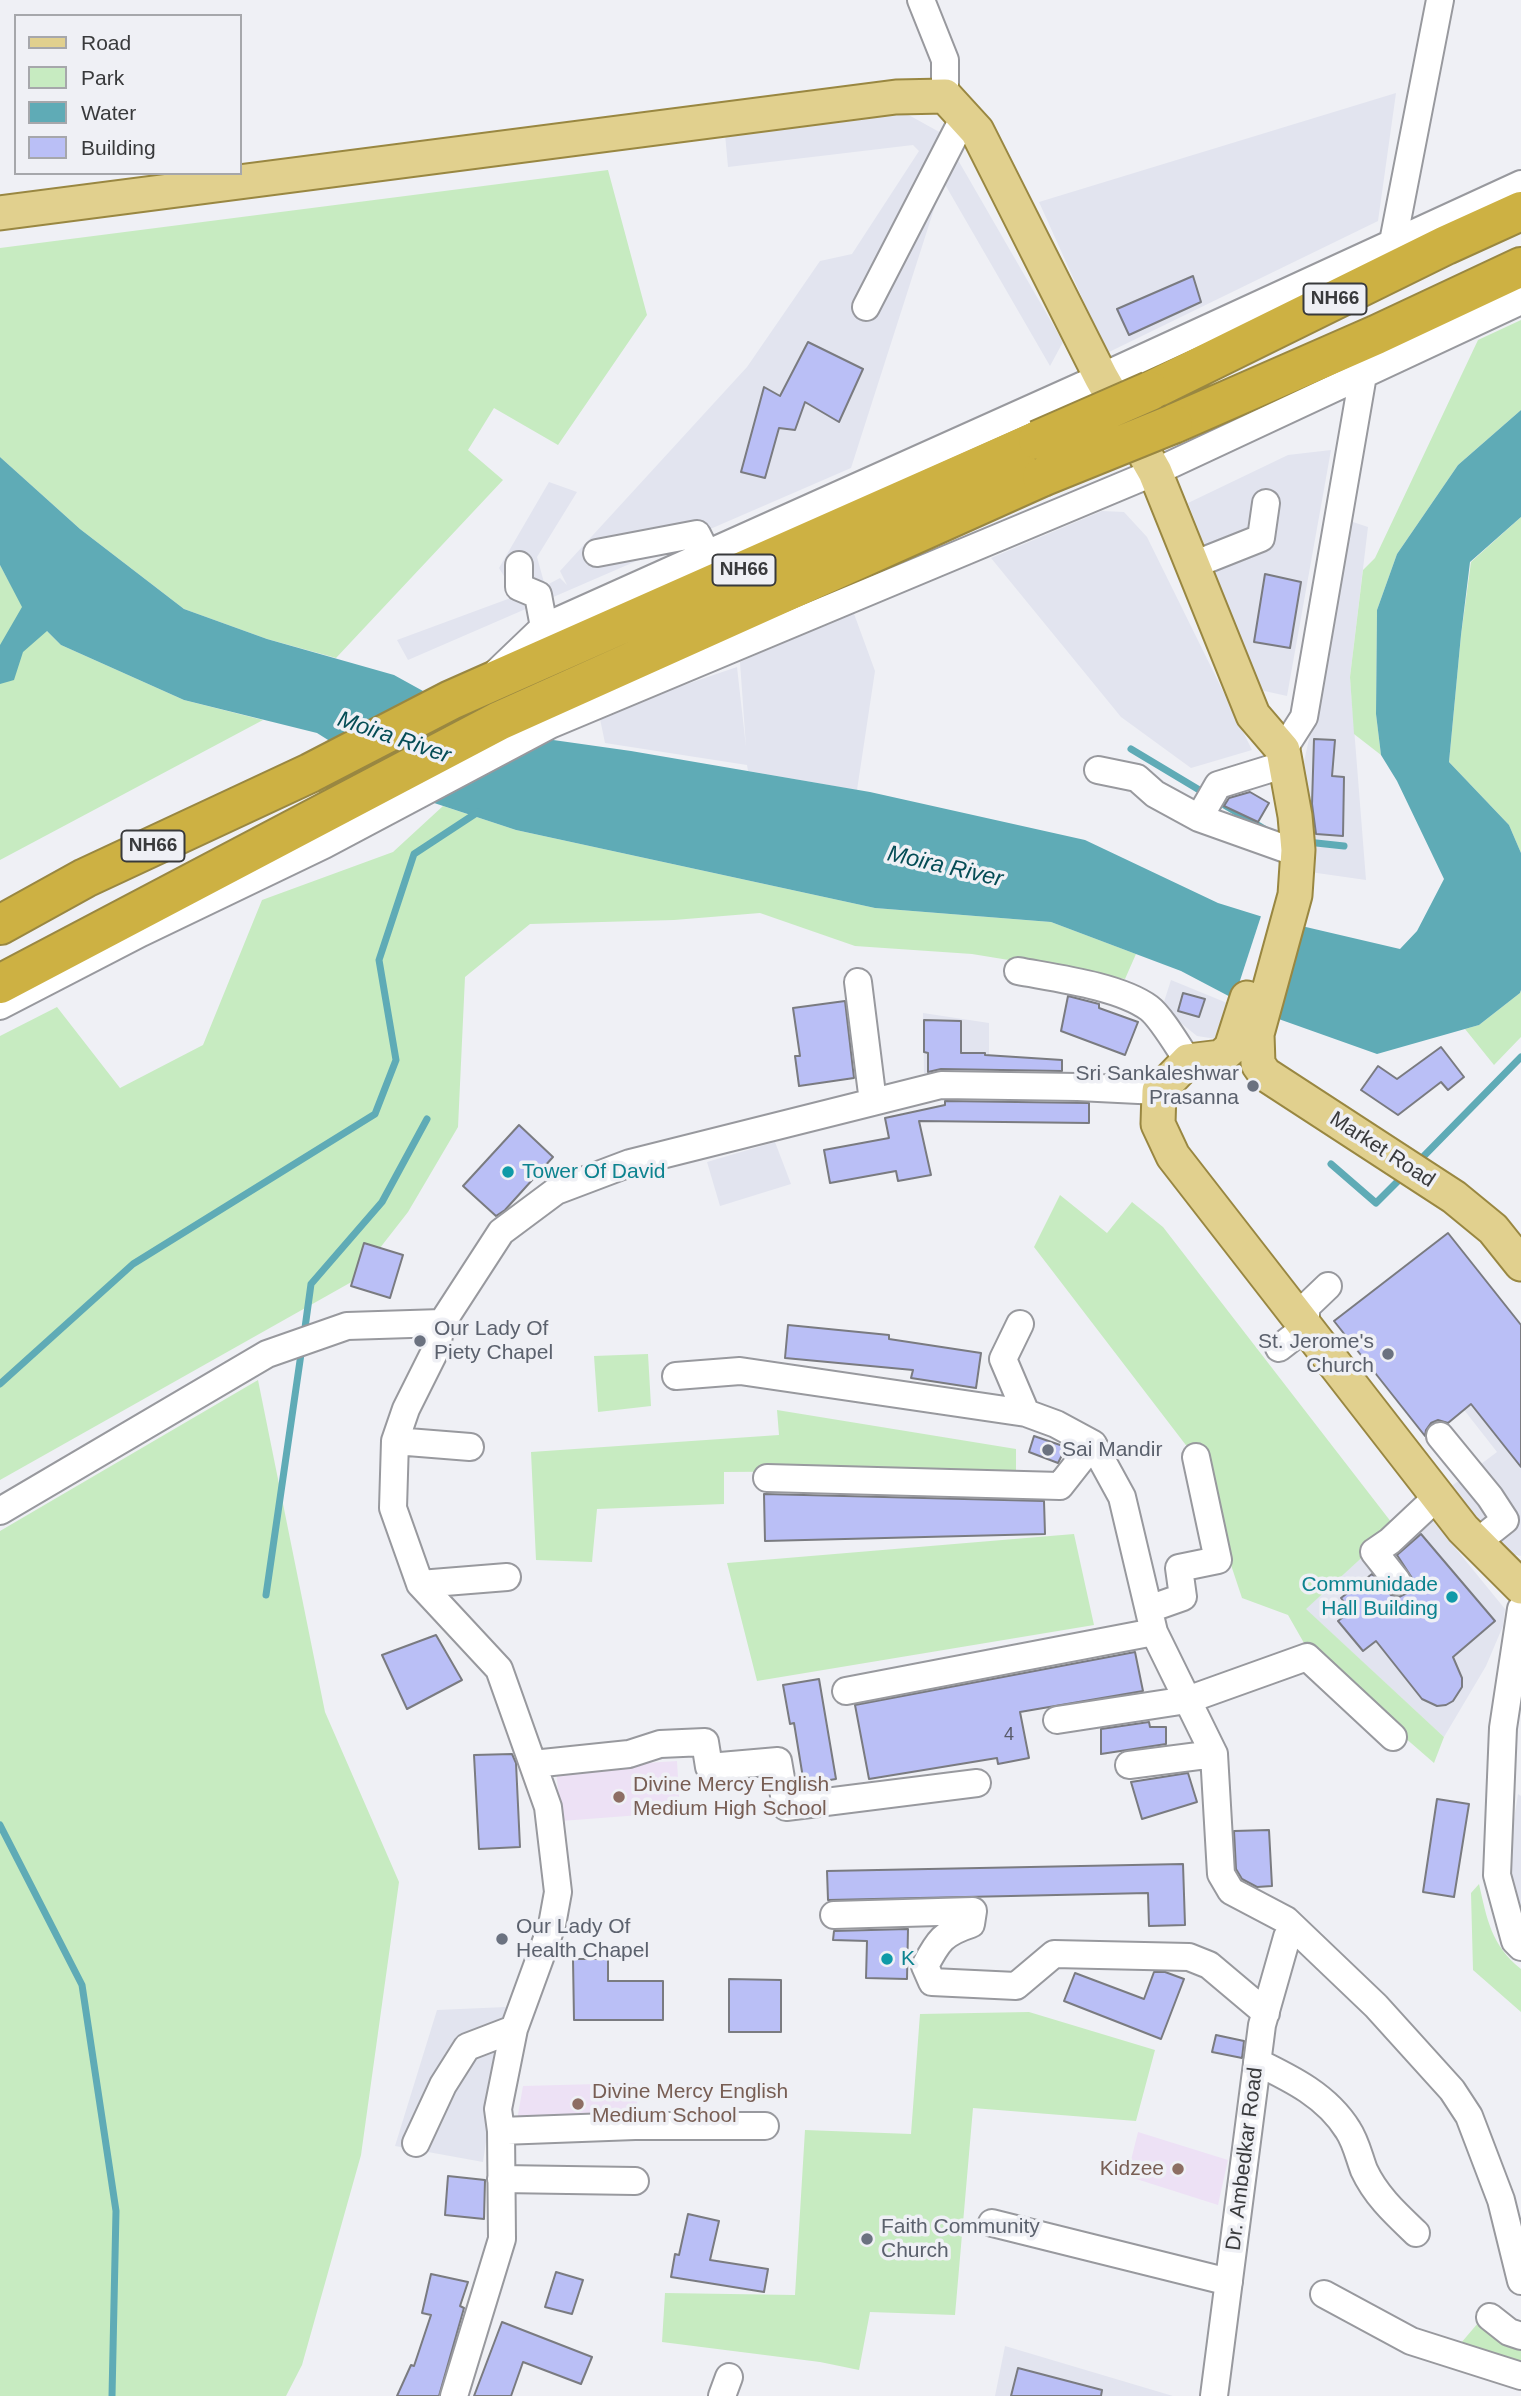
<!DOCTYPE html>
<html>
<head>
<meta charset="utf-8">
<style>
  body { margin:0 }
  #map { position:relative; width:1521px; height:2396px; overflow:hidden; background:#eff0f5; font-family:Arial,sans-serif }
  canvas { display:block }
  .legend { position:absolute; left:14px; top:14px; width:228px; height:161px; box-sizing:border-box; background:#eff0f5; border:2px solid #a6a7ab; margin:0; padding:9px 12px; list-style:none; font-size:21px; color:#393a3c }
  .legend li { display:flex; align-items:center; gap:14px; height:35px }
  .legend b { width:35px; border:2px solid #a6a7ab }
</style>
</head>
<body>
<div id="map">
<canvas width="1521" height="2396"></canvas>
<ul class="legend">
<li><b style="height:9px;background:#e1d08e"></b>Road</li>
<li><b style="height:19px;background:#c7ebc1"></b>Park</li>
<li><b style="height:19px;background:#5fabb6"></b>Water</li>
<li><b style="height:19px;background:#babff6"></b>Building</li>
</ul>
</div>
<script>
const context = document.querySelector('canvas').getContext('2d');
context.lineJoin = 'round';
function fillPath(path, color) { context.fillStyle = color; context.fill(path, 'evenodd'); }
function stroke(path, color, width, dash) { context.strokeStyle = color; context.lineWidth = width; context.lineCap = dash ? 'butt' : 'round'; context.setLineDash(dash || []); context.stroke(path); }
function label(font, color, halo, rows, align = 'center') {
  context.font = font + ' Arial,sans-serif'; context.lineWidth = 7; context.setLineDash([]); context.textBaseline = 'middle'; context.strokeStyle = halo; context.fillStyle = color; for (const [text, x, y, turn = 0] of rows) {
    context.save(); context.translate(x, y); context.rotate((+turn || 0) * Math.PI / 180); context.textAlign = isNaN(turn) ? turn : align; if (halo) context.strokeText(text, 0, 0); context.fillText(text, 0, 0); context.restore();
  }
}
fillPath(new Path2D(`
  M 1396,93 L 1378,221 L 1107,353 L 1039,202 Z
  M 905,113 L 943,134 L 1063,342 L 1050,366 L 943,181 L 851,468 L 408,660 L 397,640 L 516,596 L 499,568 L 549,482 L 577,492 L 537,557 L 545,586 L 560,578 L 567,585 L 560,571 L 747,367 L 820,261 L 852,254 L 919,151 L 913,145 L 728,167 L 725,134 Z
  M 1331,450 L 1287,696 L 1260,690 L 1188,503 L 1288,455 Z
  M 1102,511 L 1124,512 L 1147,537 L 1252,750 L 1191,768 L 1121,717 L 991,558 Z
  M 1347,520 L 1368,527 L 1350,677 L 1366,880 L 1310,872 L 1303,766 L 1321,685 Z
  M 853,611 L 875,671 L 857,790 L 748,771 L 747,765 L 605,743 L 599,714 L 737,667 L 746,747 L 740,662 Z
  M 1171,980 L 1232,1005 L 1223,1040 L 1197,1036 L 1162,1008 Z
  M 923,1013 L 989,1023 L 989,1072 L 924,1073 Z
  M 775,1142 L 791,1184 L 720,1206 L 707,1162 Z
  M 1521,1356 L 1521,1556 L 1504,1553 L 1449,1488 L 1497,1452 L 1461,1406 Z
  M 1421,1506 L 1505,1609 L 1503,1626 L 1486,1666 L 1444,1737 L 1305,1609 L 1395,1527 Z
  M 1518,1794 L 1521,1796 L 1521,1924 L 1505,1876 Z
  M 506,2007 L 483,2162 L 395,2146 L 437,2010 Z
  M 1005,2346 L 1173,2396 L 995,2396 Z`), '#e2e4ef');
fillPath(new Path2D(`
  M 677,1761 L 680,1812 L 561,1821 L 556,1769 Z
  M 635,2083 L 639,2121 L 516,2126 L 523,2086 Z
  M 1138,2132 L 1228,2160 L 1218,2205 L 1127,2176 Z`), '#ede1f5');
fillPath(new Path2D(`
  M 608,170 L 647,315 L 558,445 L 494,408 L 468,450 L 503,480 L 336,658 L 267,639 L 184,609 L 80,529 L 0,457 L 0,248 Z
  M 1521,320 L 1521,410 L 1458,465 L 1397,554 L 1377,610 L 1376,714 L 1381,755 L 1354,734 L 1350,677 L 1363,570 L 1375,558 L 1478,340 Z
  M 1521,517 L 1521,853 L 1509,825 L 1449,762 L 1461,635 L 1471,562 Z
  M 0,565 L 23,607 L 61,645 L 184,700 L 263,720 L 0,860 Z
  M 443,806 L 516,830 L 875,908 L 1051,922 L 1136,954 L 1125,979 L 972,954 L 855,946 L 760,913 L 674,920 L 530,924 L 465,977 L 458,1127 L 408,1212 L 355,1280 L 0,1480 L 0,1036 L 57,1007 L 120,1088 L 203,1045 L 262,900 L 393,852 Z
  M 1521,990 L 1521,1037 L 1494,1065 L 1465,1029 L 1479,1025 L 1520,993 Z
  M 1060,1195 L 1107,1233 L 1132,1202 L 1163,1227 L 1395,1527 L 1306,1609 L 1444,1737 L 1434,1763 L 1312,1657 L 1288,1615 L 1242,1598 L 1195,1457 L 1034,1247 Z
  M 648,1354 L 651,1406 L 598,1412 L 594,1356 Z
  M 258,1380 L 325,1712 L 399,1882 L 361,2155 L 302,2365 L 286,2396 L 0,2396 L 0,1531 Z
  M 777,1410 L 1016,1449 L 1016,1470 L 724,1472 L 724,1504 L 597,1509 L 592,1562 L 536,1560 L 531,1452 L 779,1435 Z
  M 1074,1534 L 1094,1625 L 757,1681 L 727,1563 Z
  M 1479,1884 C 1487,1919 1491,1945 1521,1969 L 1521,2012 L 1473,1970 L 1471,1893 Z
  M 1029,2012 L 1155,2050 L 1136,2121 L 973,2108 L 955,2315 L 870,2312 L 859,2370 L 820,2362 L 662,2342 L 665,2293 L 795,2295 L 805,2130 L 911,2134 L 920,2014 Z
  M 1484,2316 L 1521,2342 L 1521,2372 L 1461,2343 Z`), '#c7ebc1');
fillPath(new Path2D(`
  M 1521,410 L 1521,517 L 1470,562 L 1461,635 L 1449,762 L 1509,825 L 1521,853 L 1521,990 L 1520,993 L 1479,1025 L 1377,1054 L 1259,1012 L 1181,971 L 1051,922 L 875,908 L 516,830 L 422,799 L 317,733 L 184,700 L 61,645 L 47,631 L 23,652 L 14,680 L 0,684 L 0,645 L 22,607 L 0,565 L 0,457 L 80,529 L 184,609 L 267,639 L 394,675 L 461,712 L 532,737 L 631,751 L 870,792 L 1085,840 L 1218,903 L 1263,917 L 1400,949 L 1417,931 L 1444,879 L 1397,781 L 1381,755 L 1376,714 L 1377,610 L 1397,554 L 1458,465 Z`), '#5fabb6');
fillPath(new Path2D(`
  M 1262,913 L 1297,921 L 1268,1019 L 1233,1002 Z`), '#eff0f5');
stroke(new Path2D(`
  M 1131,749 L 1206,794
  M 1216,800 L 1266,830
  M 1307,842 L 1344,846
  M 1417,1163 L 1521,1057
  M 1331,1164 L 1376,1203 L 1403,1176
  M 304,1335 L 311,1284 L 382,1202 L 427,1119
  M 0,1384 L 133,1264 L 375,1114 L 396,1060 L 379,960 L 414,854 L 478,812
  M 266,1595 L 302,1347
  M 0,1825 L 82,1985 L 116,2211 L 112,2396`), '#5fabb6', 7);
const building = new Path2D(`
  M 1193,276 L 1201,302 L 1129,335 L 1117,309 Z
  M 808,342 L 863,369 L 839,422 L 805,402 L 795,430 L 779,428 L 765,478 L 741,472 L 764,387 L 780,396 Z
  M 1265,574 L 1301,582 L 1290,648 L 1254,642 Z
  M 1314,739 L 1335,740 L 1332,776 L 1344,777 L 1343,836 L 1316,834 L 1312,804 Z
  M 1250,792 L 1269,803 L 1258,822 L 1224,806 L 1229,798 Z
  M 1183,993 L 1205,999 L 1199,1017 L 1178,1011 Z
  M 1068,996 L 1099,1004 L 1099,1008 L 1138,1022 L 1125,1055 L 1061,1031 Z
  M 845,1001 L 854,1078 L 799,1086 L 795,1056 L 800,1056 L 793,1008 Z
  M 924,1020 L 961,1021 L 961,1053 L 985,1053 L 985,1055 L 1062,1060 L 1062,1071 L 941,1069 L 928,1072 L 928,1053 L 924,1052 Z
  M 1441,1047 L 1464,1077 L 1448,1090 L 1441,1082 L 1398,1115 L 1361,1090 L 1378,1066 L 1397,1079 Z
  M 945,1101 L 1089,1103 L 1089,1123 L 919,1121 L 931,1175 L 898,1181 L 896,1171 L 830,1183 L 824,1150 L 889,1138 L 885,1118 L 945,1105 Z
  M 519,1125 L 553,1157 L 505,1210 L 496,1216 L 463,1186 Z
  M 1448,1233 L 1521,1325 L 1521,1467 L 1471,1404 L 1448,1423 L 1438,1420 L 1431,1423 L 1426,1430 L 1425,1436 L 1334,1321 Z
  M 364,1243 L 403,1255 L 390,1298 L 351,1286 Z
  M 788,1325 L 889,1335 L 889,1339 L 981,1353 L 976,1388 L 911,1378 L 913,1370 L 785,1358 Z
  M 1034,1436 L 1066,1447 L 1058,1463 L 1029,1452 Z
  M 764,1494 L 1044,1501 L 1045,1534 L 765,1541 Z
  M 1421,1534 L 1495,1621 L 1453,1657 L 1462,1678 L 1462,1687 L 1453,1701 L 1446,1705 L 1437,1706 L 1422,1699 L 1376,1641 L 1363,1651 L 1338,1621 L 1351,1611 L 1341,1598 L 1372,1574 L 1391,1595 L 1399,1597 L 1407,1593 L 1412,1586 L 1412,1578 L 1397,1555 Z
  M 436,1635 L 462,1680 L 407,1709 L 382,1655 Z
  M 1135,1652 L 1143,1691 L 1020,1712 L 1029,1758 L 998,1764 L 997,1758 L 869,1779 L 855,1705 Z
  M 819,1679 L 836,1779 L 804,1784 L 794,1723 L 790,1724 L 783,1685 Z
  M 1149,1722 L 1150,1727 L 1166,1727 L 1166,1744 L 1101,1754 L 1101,1729 Z
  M 512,1754 L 516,1763 L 520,1847 L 479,1849 L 474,1755 Z
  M 1188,1773 L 1197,1802 L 1142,1819 L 1131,1782 Z
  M 1437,1799 L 1469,1804 L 1454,1897 L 1423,1892 Z
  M 1269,1830 L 1272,1886 L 1257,1887 L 1242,1879 L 1236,1869 L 1234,1831 Z
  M 1183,1864 L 1185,1925 L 1149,1926 L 1148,1893 L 828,1900 L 827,1871 Z
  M 908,1929 L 907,1979 L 866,1978 L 867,1941 L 833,1940 L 834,1931 Z
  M 573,1959 L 608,1959 L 608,1981 L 663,1981 L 663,2020 L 574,2020 Z
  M 1154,1972 L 1165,1972 L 1184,1979 L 1161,2039 L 1064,2001 L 1075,1973 L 1144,1999 Z
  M 729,1979 L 781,1980 L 781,2032 L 729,2032 Z
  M 1216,2035 L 1244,2041 L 1242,2058 L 1212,2052 Z
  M 448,2176 L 485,2180 L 484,2219 L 445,2215 Z
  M 688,2214 L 719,2221 L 710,2260 L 768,2269 L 764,2292 L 671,2277 L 675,2254 L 679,2255 Z
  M 556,2272 L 583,2280 L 572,2314 L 545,2307 Z
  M 431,2274 L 468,2282 L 460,2306 L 464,2308 L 439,2396 L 397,2396 L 411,2365 L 414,2366 L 431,2315 L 422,2313 Z
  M 502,2322 L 592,2357 L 581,2384 L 523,2362 L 511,2396 L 474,2396 Z
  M 1018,2368 L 1102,2390 L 1101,2396 L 1011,2396 Z`);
fillPath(building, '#babff6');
stroke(building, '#7a7b80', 2);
const minor = new Path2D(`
  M 921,0 L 945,60 L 945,96
  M 1393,242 L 1440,0
  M 866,307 L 964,117
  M 597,553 L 697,534 L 707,554
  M 519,565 L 519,587 L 538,595 L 544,627
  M 1193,565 L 1261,538 L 1266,503
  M 497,672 L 544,627 L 1101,377 L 1521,184
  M 1283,750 L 1304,717 L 1363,375
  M 1098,770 L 1137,778 L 1155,794 L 1199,818 L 1286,849
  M 1199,818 L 1218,785 L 1286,764
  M 1018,971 C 1055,978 1119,986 1149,1008 C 1161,1017 1179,1048 1188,1061
  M 858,982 L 873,1102
  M 0,1006 L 141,933 L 324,845 L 550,725 L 1155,472 L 1521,301
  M 1020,1324 L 1003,1359 L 1026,1413
  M 1279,1348 L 1306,1327 L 1306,1307 L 1328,1286
  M 676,1376 L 740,1371 L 1026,1413 L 1056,1424 L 1093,1444 L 1122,1497 L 1154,1632 L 1214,1754 L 1221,1874 L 1231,1891 L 1286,1920 L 1376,2006 L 1452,2090 L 1469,2116 L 1501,2200 L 1521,2281
  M 1440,1436 L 1490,1497 L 1505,1520 L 1476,1543
  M 395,1441 L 470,1447
  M 767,1478 L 1060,1486 L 1093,1444
  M 0,1511 L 267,1354 L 347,1326 L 442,1323
  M 1397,1581 L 1374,1552 L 1390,1541 L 1438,1496
  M 420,1584 L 507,1577
  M 1149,1609 L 1183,1597 L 1179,1568 L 1218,1560 L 1196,1457
  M 1521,1609 L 1503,1728 L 1497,1875 L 1515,1941 L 1521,1947
  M 846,1691 L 1154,1632
  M 1057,1720 L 1187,1700 L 1307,1657 L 1393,1737
  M 533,1764 L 629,1754 L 660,1744 L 705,1742 L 709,1767 L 778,1761 L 786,1807 L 977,1783
  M 1129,1765 L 1214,1754
  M 834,1915 L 973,1911 L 971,1924 C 943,1933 938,1941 925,1966 L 932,1982 L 1016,1986 L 1054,1954 L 1189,1957 L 1209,1965 L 1266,2013
  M 1257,2062 C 1292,2079 1327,2096 1348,2130 C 1356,2142 1359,2157 1364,2170 C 1376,2196 1396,2214 1416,2233
  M 501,2131 L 635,2126 L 765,2126
  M 416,2143 L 443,2085 L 467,2047 L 514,2029
  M 501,2179 L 635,2181
  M 992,2223 L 1229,2282
  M 1324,2294 L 1411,2341 L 1521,2376
  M 1490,2317 L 1509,2332 L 1521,2336
  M 454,2396 L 502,2239 L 501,2131 L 498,2109 L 514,2029 L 552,1925 L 558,1892 L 548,1807 L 499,1669 L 420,1584 L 393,1508 L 395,1441 L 406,1409 L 436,1349 L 442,1323 L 501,1232 L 556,1191 L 630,1163 L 941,1085 L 1078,1087 L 1159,1091
  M 722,2396 L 729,2377
  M 1214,2396 L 1262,2025 L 1287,1937 L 1293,1927`);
const major = new Path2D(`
  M 0,213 L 896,97 L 945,96 L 977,131 L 1101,377 L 1155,472 L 1253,715 L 1283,750 L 1295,816 L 1298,850 L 1295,895 L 1257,1034 L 1258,1064 L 1265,1074 L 1454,1197 L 1493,1229 L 1521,1264
  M 1247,998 L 1231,1048 L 1221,1057 L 1188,1061 L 1159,1091 L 1158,1124 L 1173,1156 L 1463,1529 L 1521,1587`);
const highway = new Path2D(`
  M 1150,391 L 1446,245 L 1521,211
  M 1173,424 L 1376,335 L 1521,267
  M 0,925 L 85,878 L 310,773 L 451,700 L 1038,440
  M 0,984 L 499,721 L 1042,477`);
stroke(minor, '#98999e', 30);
stroke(major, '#998741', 37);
stroke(highway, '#998741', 42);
stroke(minor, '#fff', 26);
stroke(major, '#e1d08e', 33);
stroke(highway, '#cdb143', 38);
const highwayBridge = new Path2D(`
  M 1038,440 L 1150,391
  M 1042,477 L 1173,424`);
stroke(highwayBridge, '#998741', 42, []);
stroke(highwayBridge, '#cdb143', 38);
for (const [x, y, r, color] of [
  [1253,1086,7,"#6b7280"],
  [508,1172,7,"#0f9aa8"],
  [420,1341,7,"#6b7280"],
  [1388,1354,7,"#6b7280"],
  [1048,1450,7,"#6b7280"],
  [1452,1597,7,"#0f9aa8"],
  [619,1797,7,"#8d6e63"],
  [502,1939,7,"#6b7280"],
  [887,1959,7,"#0f9aa8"],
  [578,2104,7,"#8d6e63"],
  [1178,2169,7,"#8d6e63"],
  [867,2239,7,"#6b7280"]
]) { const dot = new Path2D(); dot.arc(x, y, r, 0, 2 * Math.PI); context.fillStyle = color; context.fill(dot); stroke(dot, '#eff0f5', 2.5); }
label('18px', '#595b6a', null, [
  ["4",1009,1735]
]);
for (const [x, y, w] of [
  [1335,299,63],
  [744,570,63],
  [153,846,63]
]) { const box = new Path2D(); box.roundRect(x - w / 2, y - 15.5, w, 31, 5); context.fillStyle = '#eff0f5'; context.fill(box); stroke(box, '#393a3c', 2); }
label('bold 19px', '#393a3c', null, [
  ["NH66",1335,299],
  ["NH66",744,570],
  ["NH66",153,846]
]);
label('21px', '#5b616d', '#eff0f5', [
  ["Sri Sankaleshwar",1239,1074,"right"],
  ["Prasanna",1239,1098,"right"],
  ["Our Lady Of",434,1329],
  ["Piety Chapel",434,1353],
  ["St. Jerome's",1374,1342,"right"],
  ["Church",1374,1366,"right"],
  ["Sai Mandir",1062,1450],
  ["Our Lady Of",516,1927],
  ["Health Chapel",516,1951],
  ["Faith Community",881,2227],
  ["Church",881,2251]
], 'left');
label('21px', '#393a3c', '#eff0f5', [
  ["Market Road",1382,1150,33],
  ["Dr. Ambedkar Road",1245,2159,-83]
]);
label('21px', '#0d838f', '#eff0f5', [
  ["Tower Of David",522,1172],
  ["Communidade",1438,1585,"right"],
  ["Hall Building",1438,1609,"right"],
  ["K",901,1959]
], 'left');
label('21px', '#785e54', '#eff0f5', [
  ["Divine Mercy English",633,1785],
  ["Medium High School",633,1809],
  ["Divine Mercy English",592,2092],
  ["Medium School",592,2116],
  ["Kidzee",1164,2169,"right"]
], 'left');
label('italic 23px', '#054c55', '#eff0f5', [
  ["Moira River",394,738,19],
  ["Moira River",945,867,13]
]);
</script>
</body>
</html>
